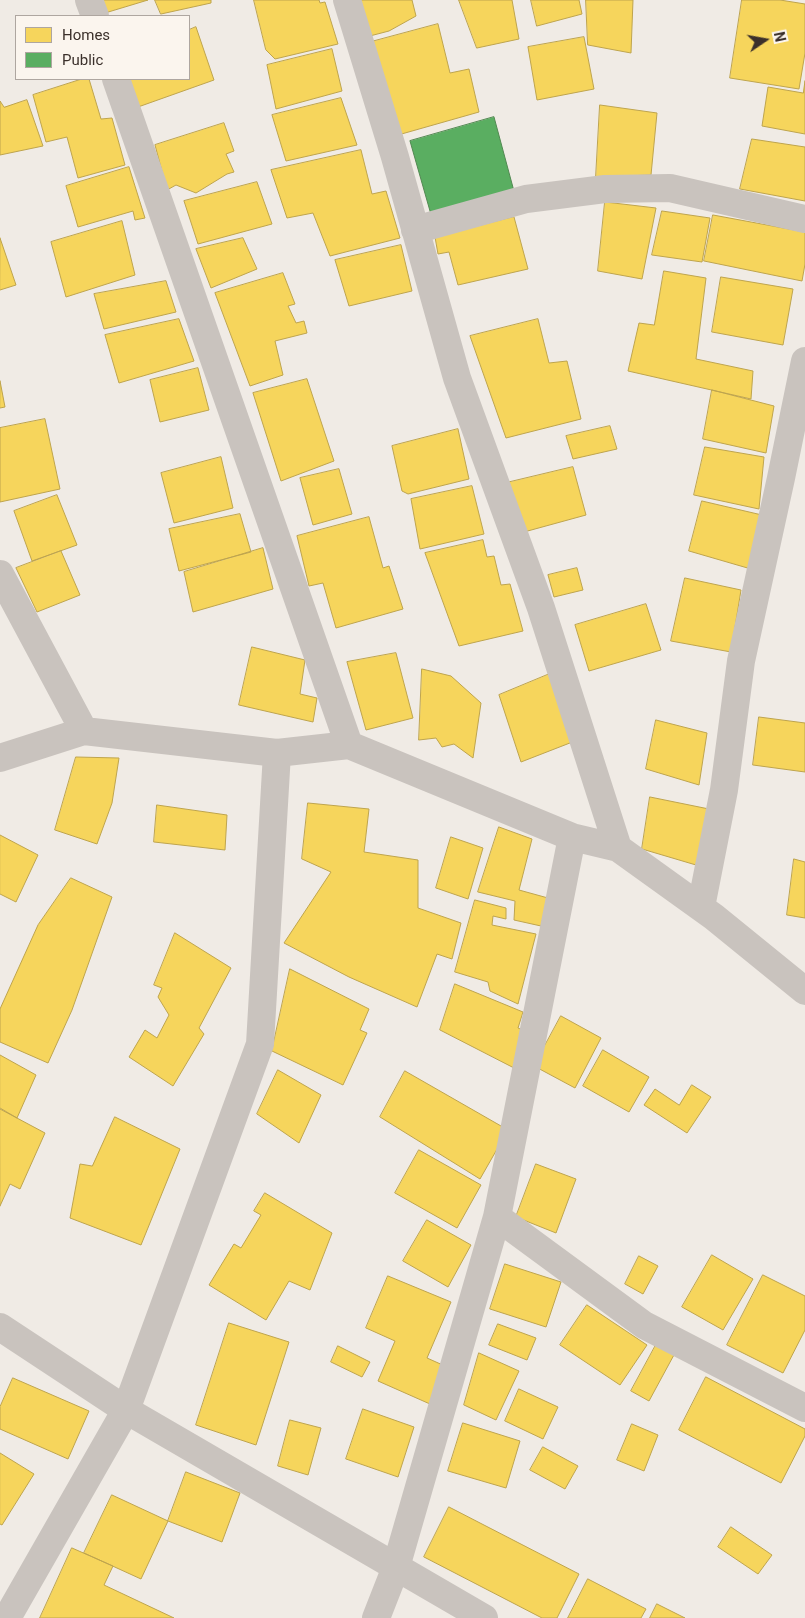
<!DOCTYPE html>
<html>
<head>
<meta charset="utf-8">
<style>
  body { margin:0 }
  #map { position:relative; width:805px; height:1618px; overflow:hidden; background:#f0ebe5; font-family:Roboto,sans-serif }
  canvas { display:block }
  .legend { position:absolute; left:15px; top:15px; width:175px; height:65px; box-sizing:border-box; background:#fbf5ee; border:1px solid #aea6a0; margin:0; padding:6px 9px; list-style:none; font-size:15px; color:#3b302b }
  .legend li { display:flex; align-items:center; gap:10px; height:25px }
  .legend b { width:25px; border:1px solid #aea6a0 }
  .north { position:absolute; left:740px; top:15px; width:50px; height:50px; -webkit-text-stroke:4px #fbf5ee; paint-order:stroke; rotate:78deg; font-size:14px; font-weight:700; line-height:20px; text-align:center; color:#3b302b }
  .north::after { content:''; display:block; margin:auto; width:18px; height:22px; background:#3b302b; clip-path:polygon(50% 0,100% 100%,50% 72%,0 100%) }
</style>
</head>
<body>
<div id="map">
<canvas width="805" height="1618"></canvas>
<ul class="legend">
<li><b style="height:14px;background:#f6d55c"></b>Homes</li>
<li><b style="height:14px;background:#5aae61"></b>Public</li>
</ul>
<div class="north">N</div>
</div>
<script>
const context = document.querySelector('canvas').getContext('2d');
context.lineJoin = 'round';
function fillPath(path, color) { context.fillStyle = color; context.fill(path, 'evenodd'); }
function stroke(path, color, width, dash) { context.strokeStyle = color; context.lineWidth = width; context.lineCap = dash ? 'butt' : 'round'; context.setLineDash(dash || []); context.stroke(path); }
const homes = new Path2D(`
  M 101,0 L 148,0 L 105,13 Z
  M 155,0 L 211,0 L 211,3 L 161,14 Z
  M 254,0 L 319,0 L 320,3 L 325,2 L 338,44 L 275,59 L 266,50 Z
  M 356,0 L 412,0 L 416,16 L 389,31 L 366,37 Z
  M 459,0 L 512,0 L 519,39 L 477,48 Z
  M 531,0 L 579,0 L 582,14 L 537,26 Z
  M 586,0 L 633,0 L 631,53 L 588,45 Z
  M 742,0 L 780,0 L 805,4 L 805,53 L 799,89 L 730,78 Z
  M 438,24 L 450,73 L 469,69 L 479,112 L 398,135 L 371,42 Z
  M 196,27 L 214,80 L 138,107 L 129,79 L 189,79 L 189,30 Z
  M 584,37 L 594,89 L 537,100 L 528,47 Z
  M 332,49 L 342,91 L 276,109 L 267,65 Z
  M 82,79 L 89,79 L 101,119 L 112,118 L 125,165 L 78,178 L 67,137 L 46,142 L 33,95 Z
  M 805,81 L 805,134 L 762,126 L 768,87 L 803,93 Z
  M 341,98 L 357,145 L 286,161 L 272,115 Z
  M 27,100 L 43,146 L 0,155 L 0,101 L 4,107 Z
  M 600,105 L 657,113 L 651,175 L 596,177 Z
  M 224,123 L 234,151 L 226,154 L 234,172 L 227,174 L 196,193 L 176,185 L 167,190 L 155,145 Z
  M 752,139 L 805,147 L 805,201 L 740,189 Z
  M 361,150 L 372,194 L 386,191 L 400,238 L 330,256 L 313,213 L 287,218 L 271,170 Z
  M 129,167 L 145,218 L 135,220 L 133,211 L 78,227 L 66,186 Z
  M 257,182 L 272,224 L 198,244 L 184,201 Z
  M 605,202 L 656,208 L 642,279 L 598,271 Z
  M 662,211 L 710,218 L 702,262 L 652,255 Z
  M 713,215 L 805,232 L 805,264 L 802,281 L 704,261 Z
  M 514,217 L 528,269 L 458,285 L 449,252 L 438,254 L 435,237 Z
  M 122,221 L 135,275 L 66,297 L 51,242 Z
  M 0,238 L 16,285 L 0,290 Z
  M 243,238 L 257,269 L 211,288 L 196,249 Z
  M 401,245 L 412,291 L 349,306 L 335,260 Z
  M 664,271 L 706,278 L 696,359 L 753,371 L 751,399 L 628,371 L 639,323 L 654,325 Z
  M 283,273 L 295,304 L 288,306 L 296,323 L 304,321 L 307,333 L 275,341 L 283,375 L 250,386 L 215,293 Z
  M 721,277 L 793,289 L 783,345 L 712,332 Z
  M 166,281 L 176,312 L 104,329 L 94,294 Z
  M 179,319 L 194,361 L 119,383 L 105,335 Z
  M 538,319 L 549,363 L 567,361 L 581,419 L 506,438 L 470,336 Z
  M 198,368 L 209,410 L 160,422 L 150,380 Z
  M 307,379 L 334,461 L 281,481 L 253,393 Z
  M 0,381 L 5,407 L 0,408 Z
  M 712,390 L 774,406 L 766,453 L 703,439 Z
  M 45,419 L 60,489 L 0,502 L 0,428 Z
  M 610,426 L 617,449 L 573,459 L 566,436 Z
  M 458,429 L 469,479 L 408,494 L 402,491 L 392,446 Z
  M 705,447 L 764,457 L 759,509 L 694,495 Z
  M 221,457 L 233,508 L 174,523 L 161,473 Z
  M 573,467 L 586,515 L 524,532 L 506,483 Z
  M 339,469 L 352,514 L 313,525 L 300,478 Z
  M 472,486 L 484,534 L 420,549 L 411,499 Z
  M 57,495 L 77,545 L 32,561 L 14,511 Z
  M 702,501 L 762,515 L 751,569 L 689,551 Z
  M 240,514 L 251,552 L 179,571 L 169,529 Z
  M 369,517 L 383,568 L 389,566 L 403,609 L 336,628 L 323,583 L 309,586 L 297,536 Z
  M 483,540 L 487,557 L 494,556 L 501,585 L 510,584 L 523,631 L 459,646 L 425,553 Z
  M 263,548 L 273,589 L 193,612 L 184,572 Z
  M 61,551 L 80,595 L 37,612 L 16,568 Z
  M 577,568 L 583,590 L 554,597 L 548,575 Z
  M 685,578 L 741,590 L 731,652 L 671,641 Z
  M 646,604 L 661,650 L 589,671 L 575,625 Z
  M 252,647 L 305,660 L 300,694 L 317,698 L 313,722 L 239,705 Z
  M 396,653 L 413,718 L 366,730 L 347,662 Z
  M 422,669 L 451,676 L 481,703 L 473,758 L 454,744 L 442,747 L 436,738 L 419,740 Z
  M 552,673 L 575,741 L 521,762 L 499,695 Z
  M 759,717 L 805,723 L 805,772 L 753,765 Z
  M 656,720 L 707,733 L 699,785 L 646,769 Z
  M 76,757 L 119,758 L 112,803 L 97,844 L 55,830 Z
  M 650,797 L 709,809 L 696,865 L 642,849 Z
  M 308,803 L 369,809 L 364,852 L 418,860 L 418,908 L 461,923 L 452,959 L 437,954 L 417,1007 L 349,977 L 284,943 L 331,872 L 302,859 Z
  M 157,805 L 227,815 L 225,850 L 154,842 Z
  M 499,827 L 532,839 L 519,890 L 548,898 L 541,926 L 514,920 L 515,901 L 478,892 Z
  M 0,835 L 38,855 L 16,902 L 0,894 Z
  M 451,837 L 483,848 L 468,899 L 436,888 Z
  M 794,859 L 805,862 L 805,918 L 787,915 Z
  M 71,878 L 112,897 L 72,1010 L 48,1063 L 0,1042 L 0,1009 L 38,925 Z
  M 475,900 L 506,908 L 506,919 L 493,916 L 492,925 L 536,934 L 518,1004 L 490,991 L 488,982 L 455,972 Z
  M 175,933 L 231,968 L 199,1028 L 204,1034 L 173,1086 L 129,1057 L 145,1030 L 157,1038 L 169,1015 L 158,997 L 162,988 L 154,985 Z
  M 290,969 L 369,1009 L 360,1030 L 367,1033 L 343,1085 L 272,1051 Z
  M 455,984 L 523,1012 L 518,1028 L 525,1031 L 516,1069 L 440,1030 Z
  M 561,1016 L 601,1038 L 575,1088 L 534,1066 Z
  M 603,1050 L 649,1077 L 629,1112 L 583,1086 Z
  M 0,1055 L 36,1075 L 17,1118 L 0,1108 Z
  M 278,1070 L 321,1095 L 299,1143 L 257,1114 Z
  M 405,1071 L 508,1130 L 480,1179 L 380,1117 Z
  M 692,1085 L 711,1097 L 687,1133 L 644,1105 L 655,1089 L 679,1105 Z
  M 0,1109 L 45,1133 L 20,1189 L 10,1184 L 0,1206 Z
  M 115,1117 L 180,1149 L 141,1245 L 70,1218 L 80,1164 L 92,1166 Z
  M 419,1150 L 481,1185 L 457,1228 L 395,1193 Z
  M 536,1164 L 576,1179 L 556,1233 L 516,1217 Z
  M 265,1193 L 332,1233 L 310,1290 L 289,1281 L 266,1320 L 209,1285 L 234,1244 L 241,1248 L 261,1215 L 254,1211 Z
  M 427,1220 L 471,1245 L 448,1287 L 403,1261 Z
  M 712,1255 L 753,1279 L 723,1330 L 682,1307 Z
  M 639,1256 L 658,1266 L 643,1294 L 625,1284 Z
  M 505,1264 L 561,1282 L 546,1327 L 490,1309 Z
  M 763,1275 L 805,1296 L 805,1330 L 783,1373 L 727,1345 Z
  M 388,1276 L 451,1302 L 427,1358 L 445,1366 L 430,1404 L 378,1381 L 395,1341 L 366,1328 Z
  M 587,1305 L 647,1345 L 620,1385 L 560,1345 Z
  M 229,1323 L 289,1342 L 256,1445 L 196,1425 Z
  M 498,1324 L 536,1338 L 527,1360 L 489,1345 Z
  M 657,1343 L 675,1353 L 649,1401 L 631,1391 Z
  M 338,1346 L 370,1362 L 362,1377 L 331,1362 Z
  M 479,1353 L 519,1371 L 496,1420 L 464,1405 Z
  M 706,1377 L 805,1429 L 805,1436 L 781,1483 L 679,1430 Z
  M 13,1378 L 89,1411 L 68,1459 L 0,1429 L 0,1407 Z
  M 519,1389 L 558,1407 L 543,1439 L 505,1421 Z
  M 363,1409 L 414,1427 L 398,1477 L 346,1459 Z
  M 290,1420 L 321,1428 L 308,1475 L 278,1466 Z
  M 463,1423 L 520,1441 L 506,1488 L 448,1471 Z
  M 632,1424 L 658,1435 L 644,1471 L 617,1460 Z
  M 543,1447 L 578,1466 L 565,1489 L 530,1470 Z
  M 0,1453 L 34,1474 L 2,1525 L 0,1524 Z
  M 186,1472 L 240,1493 L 222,1542 L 168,1521 Z
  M 112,1495 L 168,1521 L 141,1579 L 84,1553 Z
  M 449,1507 L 579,1574 L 557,1618 L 542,1618 L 424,1557 Z
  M 731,1527 L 772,1555 L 758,1574 L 718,1547 Z
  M 72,1548 L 113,1566 L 104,1585 L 174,1618 L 40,1618 Z
  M 588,1579 L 646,1609 L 641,1618 L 568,1618 Z
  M 657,1604 L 685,1618 L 650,1618 Z`);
fillPath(homes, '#f6d55c');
stroke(homes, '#bea44d', 1);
const public = new Path2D(`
  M 494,117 L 515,195 L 432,218 L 410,141 Z`);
fillPath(public, '#5aae61');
stroke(public, '#518851', 1);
stroke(new Path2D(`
  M 89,0 L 95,16
  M 347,0 L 395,157 L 457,378 L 541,608 L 618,848
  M 116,79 L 349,745
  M 415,230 L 526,199 L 605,189 L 670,188 L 805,219
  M 0,574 L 84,731
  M 0,758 L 84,731 L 277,753 L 349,745 L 572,837 L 618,848 L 714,917 L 805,991
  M 701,907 L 724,790 L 741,661 L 781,478 L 805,361
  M 497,1217 L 644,1325 L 805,1408
  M 0,1327 L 126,1410 L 484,1618
  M 7,1618 L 126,1410 L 260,1044 L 277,753
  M 376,1618 L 396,1567 L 497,1217 L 572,837`), '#c9c3be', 28);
</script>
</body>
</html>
